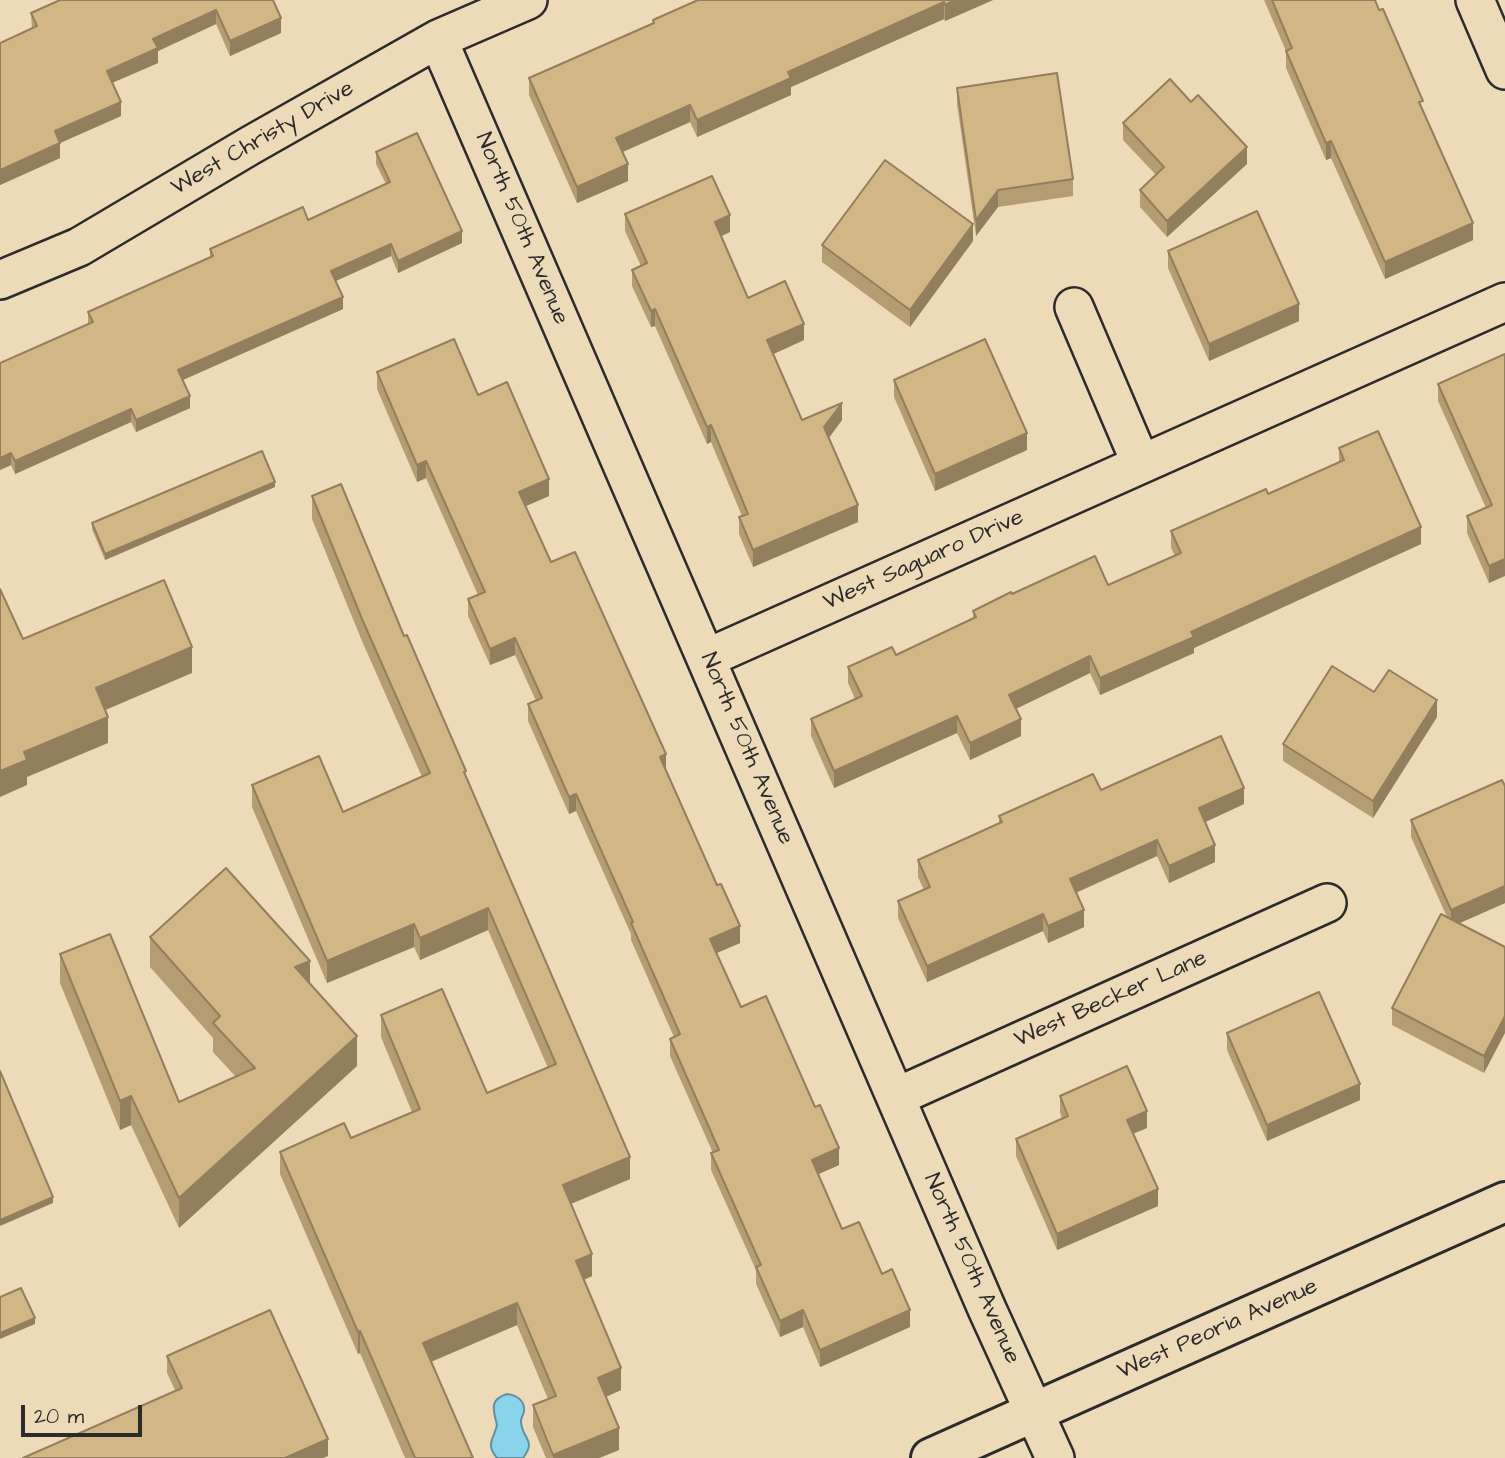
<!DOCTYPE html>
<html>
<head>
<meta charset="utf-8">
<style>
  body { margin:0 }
  #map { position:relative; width:1505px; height:1458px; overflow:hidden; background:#eddab8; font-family:"Architects Daughter",sans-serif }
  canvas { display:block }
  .scale { position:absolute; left:21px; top:1405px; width:121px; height:32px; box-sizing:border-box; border:4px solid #2b2b2b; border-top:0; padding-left:9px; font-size:21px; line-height:24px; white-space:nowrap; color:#2b2b2b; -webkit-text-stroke:5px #eddab8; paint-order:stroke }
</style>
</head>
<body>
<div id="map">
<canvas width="1505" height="1458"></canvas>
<div class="scale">20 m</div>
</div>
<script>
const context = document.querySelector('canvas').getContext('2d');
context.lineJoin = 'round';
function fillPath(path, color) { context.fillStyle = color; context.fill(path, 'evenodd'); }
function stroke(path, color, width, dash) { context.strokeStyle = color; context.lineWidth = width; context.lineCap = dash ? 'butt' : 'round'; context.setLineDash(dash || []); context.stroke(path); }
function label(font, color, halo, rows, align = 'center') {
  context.font = font + ' "Architects Daughter",sans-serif'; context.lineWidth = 5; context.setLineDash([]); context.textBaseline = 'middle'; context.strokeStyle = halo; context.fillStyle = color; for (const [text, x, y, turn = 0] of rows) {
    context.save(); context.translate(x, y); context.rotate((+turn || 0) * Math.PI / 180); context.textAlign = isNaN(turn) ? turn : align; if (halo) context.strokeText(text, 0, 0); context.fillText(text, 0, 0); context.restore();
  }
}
const water = new Path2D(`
  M 507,1394 C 516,1395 525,1400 524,1411 C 523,1417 521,1416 521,1422 C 522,1439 537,1440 523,1458 L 497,1458 C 485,1444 494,1439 497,1425 C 494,1411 488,1400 507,1394 Z`);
fillPath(water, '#8ad4eb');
stroke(water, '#64909e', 2);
const street = new Path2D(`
  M 1475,0 L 1505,70
  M 438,39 L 987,1309 L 1055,1458
  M 0,280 L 79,247 L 251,145 L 438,39 L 528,0
  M 1074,307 L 1141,464
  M 707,658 L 1505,302
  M 896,1097 L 1327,903`);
const secondary = new Path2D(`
  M 931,1458 L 1505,1202`);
stroke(street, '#2b2b2b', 42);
stroke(secondary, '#2b2b2b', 44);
stroke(street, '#eddab8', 37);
stroke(secondary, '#eddab8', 38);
fillPath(new Path2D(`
  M 273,0 L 281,33 L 230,56 L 216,24 L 158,51 L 158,63 L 112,83 L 121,116 L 60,143 L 60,158 L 0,185 L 0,43 L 32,29 L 31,13 Z
  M 698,0 L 993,0 L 945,21 L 944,19 L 791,87 L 791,95 L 697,137 L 690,122 L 622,152 L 628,181 L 577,203 L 529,95 L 529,78 L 653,23 L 653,20 Z
  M 1264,0 L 1375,0 L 1423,110 L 1473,240 L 1385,279 L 1331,158 L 1326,160 L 1286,68 L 1286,51 Z
  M 957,88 L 1073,179 L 1073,196 L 998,207 L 976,236 L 957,104 Z
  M 1191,102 L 1247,164 L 1167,237 L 1140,207 L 1140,190 L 1156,175 L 1123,140 L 1123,123 Z
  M 376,152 L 462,243 L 398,273 L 391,256 L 336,281 L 343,309 L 183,380 L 190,408 L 136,432 L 131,422 L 15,474 L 11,465 L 0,470 L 88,324 L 88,312 L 210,258 L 210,249 L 308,220 L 386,184 L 376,164 Z
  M 625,214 L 730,232 L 721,236 L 748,298 L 804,340 L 773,354 L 802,420 L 842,420 L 829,438 L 858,522 L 753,567 L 739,534 L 739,517 L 742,516 L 711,442 L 707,444 L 655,326 L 651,327 L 632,286 L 632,270 L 641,266 L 625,231 Z
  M 973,241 L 910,327 L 822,262 L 822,245 Z
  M 1168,251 L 1299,321 L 1209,361 L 1168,268 Z
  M 1505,354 L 1489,583 L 1467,533 L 1467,516 L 1486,508 L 1438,401 L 1438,384 Z
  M 377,372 L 478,395 L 549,496 L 526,506 L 551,562 L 666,770 L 740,943 L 716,953 L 741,1007 L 839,1165 L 818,1174 L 842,1229 L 882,1274 L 910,1327 L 820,1367 L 803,1327 L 780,1337 L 756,1284 L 756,1270 L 711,1170 L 711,1153 L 713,1153 L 670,1056 L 670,1039 L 674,1037 L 631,940 L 631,934 L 576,811 L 569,814 L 528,721 L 528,704 L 536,701 L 515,655 L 490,665 L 468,616 L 468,599 L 478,595 L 426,478 L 417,482 L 377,389 Z
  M 894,380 L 1027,450 L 935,491 L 894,397 Z
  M 1339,448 L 1421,544 L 1194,648 L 1194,653 L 1100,695 L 1090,673 L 1016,709 L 1021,736 L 970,760 L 957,733 L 834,788 L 811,736 L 811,719 L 855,699 L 848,683 L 848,667 L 896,655 L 973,619 L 973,611 L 1012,594 L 1108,585 L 1175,556 L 1171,548 L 1171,531 L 1268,494 L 1339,463 Z
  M 275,487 L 105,560 L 92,529 L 92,523 Z
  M 312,496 L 404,636 L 466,776 L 630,1179 L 571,1204 L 592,1276 L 584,1280 L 621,1390 L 606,1397 L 619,1450 L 599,1458 L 546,1458 L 533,1427 L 533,1405 L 548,1399 L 517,1325 L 431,1362 L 473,1458 L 405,1458 L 360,1353 L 358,1354 L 280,1174 L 280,1152 L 351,1138 L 412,1112 L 381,1037 L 381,1015 L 487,1093 L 548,1068 L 488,930 L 420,960 L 414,947 L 327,983 L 252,807 L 252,785 L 343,812 L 422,777 L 362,641 L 312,519 Z
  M 1374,692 L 1437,717 L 1373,818 L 1283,761 L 1283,744 Z
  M 1505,786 L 1505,903 L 1459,923 L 1505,947 L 1484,1073 L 1392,1025 L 1392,1008 L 1447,917 L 1411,837 L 1411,820 Z
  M 1101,790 L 1244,804 L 1205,822 L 1215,862 L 1169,883 L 1157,856 L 1076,893 L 1084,927 L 1048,943 L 1043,931 L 927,982 L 898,918 L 898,901 L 924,890 L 918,877 L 918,860 L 999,824 L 999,816 Z
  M 150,937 L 310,984 L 357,1066 L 179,1228 L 131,1125 L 120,1130 L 60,983 L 60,954 L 179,1102 L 236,1077 L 213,1052 L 213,1038 L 150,967 Z
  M 1227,1033 L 1360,1100 L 1267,1141 L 1227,1050 Z
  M 1060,1096 L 1147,1128 L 1133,1134 L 1158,1206 L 1057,1250 L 1016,1156 L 1016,1139 L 1062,1119 L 1060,1112 Z
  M 167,1356 L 328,1456 L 175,1390 L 167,1373 Z`), '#b49d73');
fillPath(new Path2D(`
  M 955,0 L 993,0 L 945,21 L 945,5 Z
  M 944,2 L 944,19 L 791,87 L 791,95 L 697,137 L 697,120 L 788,72 Z
  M 216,10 L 216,24 L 158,51 L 158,63 L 107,85 L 107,71 L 153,39 Z
  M 281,18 L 281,33 L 230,56 L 230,41 Z
  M 121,102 L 121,116 L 60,143 L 60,158 L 0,185 L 0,170 L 55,131 Z
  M 690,105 L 690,122 L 616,155 L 616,138 Z
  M 1331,141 L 1331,158 L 1326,160 L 1326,143 Z
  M 1247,147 L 1247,164 L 1167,237 L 1167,221 Z
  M 628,164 L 628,181 L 577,203 L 577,187 Z
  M 998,190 L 998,207 L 976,236 L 976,220 Z
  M 730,215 L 730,232 L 715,239 L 715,222 Z
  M 1473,223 L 1473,240 L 1385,279 L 1385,262 Z
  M 973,224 L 973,241 L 910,327 L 910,310 Z
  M 462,231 L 462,243 L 398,273 L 398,261 Z
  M 391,244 L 391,256 L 331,283 L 331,271 Z
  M 343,297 L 343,309 L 178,382 L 178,370 Z
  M 1299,304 L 1299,321 L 1209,361 L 1209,344 Z
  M 655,309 L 655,326 L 651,327 L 651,311 Z
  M 804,324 L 804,340 L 767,357 L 767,340 Z
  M 190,396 L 190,408 L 136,432 L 136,420 Z
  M 842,403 L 842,420 L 824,444 L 824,427 Z
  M 131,409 L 131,422 L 15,474 L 15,461 Z
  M 711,425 L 711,442 L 707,444 L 707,427 Z
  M 1027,433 L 1027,450 L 935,491 L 935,474 Z
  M 11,453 L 11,465 L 0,470 L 0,458 Z
  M 426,461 L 426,478 L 417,482 L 417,465 Z
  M 549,479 L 549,496 L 519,509 L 519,492 Z
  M 275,482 L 275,487 L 105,560 L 105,554 Z
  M 858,505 L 858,522 L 753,567 L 753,550 Z
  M 1421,527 L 1421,544 L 1194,648 L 1194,653 L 1100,695 L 1100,678 L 1191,632 Z
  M 1505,559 L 1505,576 L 1489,583 L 1489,566 Z
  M 515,638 L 515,655 L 490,665 L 490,649 Z
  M 192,647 L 192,673 L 96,714 L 96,688 Z
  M 1090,656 L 1090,673 L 1009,712 L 1009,695 Z
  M 1437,700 L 1437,717 L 1373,818 L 1373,801 Z
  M 957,716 L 957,733 L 834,788 L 834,771 Z
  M 108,717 L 108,743 L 27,777 L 27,785 L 0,797 L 0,771 L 24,752 Z
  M 1021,719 L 1021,736 L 970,760 L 970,743 Z
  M 666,754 L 666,771 L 660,757 Z
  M 1244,788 L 1244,804 L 1199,825 L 1199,808 Z
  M 576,794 L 576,811 L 569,814 L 569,797 Z
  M 1157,840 L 1157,856 L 1070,895 L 1070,879 Z
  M 1215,845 L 1215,862 L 1169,883 L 1169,866 Z
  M 1505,886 L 1505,903 L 1451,927 L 1451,910 Z
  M 488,908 L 488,930 L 420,960 L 420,938 Z
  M 1084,910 L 1084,927 L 1048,943 L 1048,926 Z
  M 1043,914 L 1043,931 L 927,982 L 927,966 Z
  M 414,924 L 414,947 L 327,983 L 327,961 Z
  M 740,926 L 740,943 L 710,956 L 710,939 Z
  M 310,961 L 310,991 L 295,967 Z
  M 1505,1016 L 1505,1033 L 1484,1073 L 1484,1056 Z
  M 357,1036 L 357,1066 L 179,1228 L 179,1198 Z
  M 1360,1084 L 1360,1100 L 1267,1141 L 1267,1125 Z
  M 131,1096 L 131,1125 L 120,1130 L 120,1101 Z
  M 1147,1111 L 1147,1128 L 1127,1136 L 1127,1120 Z
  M 839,1148 L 839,1165 L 812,1177 L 812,1160 Z
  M 630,1157 L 630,1179 L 563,1207 L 563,1185 Z
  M 1158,1189 L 1158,1206 L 1057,1250 L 1057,1234 Z
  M 53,1197 L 53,1203 L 0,1226 L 0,1220 Z
  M 592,1254 L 592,1276 L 576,1283 L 576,1261 Z
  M 517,1303 L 517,1325 L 423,1365 L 423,1343 Z
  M 803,1310 L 803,1327 L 780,1337 L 780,1321 Z
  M 910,1310 L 910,1327 L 820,1367 L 820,1350 Z
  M 35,1318 L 35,1324 L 0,1339 L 0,1333 Z
  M 360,1331 L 360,1353 L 358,1354 L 358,1332 Z
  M 621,1368 L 621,1390 L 598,1400 L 598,1378 Z
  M 619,1428 L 619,1450 L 599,1458 L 553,1458 L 553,1455 Z
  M 328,1439 L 328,1456 L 323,1458 L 285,1458 Z`), '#927f5e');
const building = new Path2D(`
  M 60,0 L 273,0 L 281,18 L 230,41 L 216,10 L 153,39 L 158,48 L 107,71 L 121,102 L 55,131 L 60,143 L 0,170 L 0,43 L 37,26 L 31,13 Z
  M 698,0 L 955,0 L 945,5 L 944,2 L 788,72 L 791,78 L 697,120 L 690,105 L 616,138 L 628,164 L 577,187 L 529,78 L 654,23 L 653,20 Z
  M 1272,0 L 1375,0 L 1379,10 L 1383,9 L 1423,101 L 1419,102 L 1473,223 L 1385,262 L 1331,141 L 1326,143 L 1286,51 L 1292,48 Z
  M 1057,73 L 1073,179 L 998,190 L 976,220 L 957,88 Z
  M 1170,79 L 1191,102 L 1198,95 L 1247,147 L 1167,221 L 1140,190 L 1164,167 L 1123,123 Z
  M 417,133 L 462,231 L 398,261 L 391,244 L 331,271 L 343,297 L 178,370 L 190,396 L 136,420 L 131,409 L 15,461 L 11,453 L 0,458 L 0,363 L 93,322 L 88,312 L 213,256 L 210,249 L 303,207 L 308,220 L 390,182 L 376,152 Z
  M 885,160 L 973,224 L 910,310 L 822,245 Z
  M 712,176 L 730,215 L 715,222 L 748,298 L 785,281 L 804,324 L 767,340 L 802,420 L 842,403 L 824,427 L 858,505 L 753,550 L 739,517 L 748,514 L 711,425 L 707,427 L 655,309 L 651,311 L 632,270 L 647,263 L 625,214 Z
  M 1257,211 L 1299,304 L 1209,344 L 1168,251 Z
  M 454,339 L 478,395 L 507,382 L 549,479 L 519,492 L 551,562 L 575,552 L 666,754 L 660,757 L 717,885 L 721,884 L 740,926 L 710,939 L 741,1007 L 766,996 L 815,1107 L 820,1105 L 839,1148 L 812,1160 L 842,1229 L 859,1222 L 882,1274 L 892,1269 L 910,1310 L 820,1350 L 803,1310 L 780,1321 L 756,1267 L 761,1265 L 711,1153 L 719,1150 L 670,1039 L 680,1034 L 631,923 L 633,922 L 576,794 L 569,797 L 528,704 L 542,698 L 515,638 L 490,649 L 468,599 L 485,592 L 426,461 L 417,465 L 377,372 Z
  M 985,339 L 1027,433 L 935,474 L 894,380 Z
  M 1505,354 L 1505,559 L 1489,566 L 1467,516 L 1492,505 L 1438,384 Z
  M 1378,431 L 1421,527 L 1191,632 L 1194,637 L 1100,678 L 1090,656 L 1009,695 L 1021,719 L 970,743 L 957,716 L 834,771 L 811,719 L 862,696 L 848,667 L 892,647 L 896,655 L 976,617 L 973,611 L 1011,592 L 1012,594 L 1095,556 L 1108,585 L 1181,553 L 1171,531 L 1266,489 L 1268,494 L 1344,460 L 1339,448 Z
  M 262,451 L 275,482 L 105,554 L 92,523 Z
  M 341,484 L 404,636 L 407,635 L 466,771 L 464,772 L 630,1157 L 563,1185 L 592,1254 L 576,1261 L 621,1368 L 598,1378 L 619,1428 L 553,1455 L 533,1405 L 556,1396 L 517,1303 L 423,1343 L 473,1458 L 415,1458 L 360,1331 L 358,1332 L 280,1152 L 344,1123 L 351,1138 L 420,1109 L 381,1015 L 442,989 L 487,1093 L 556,1064 L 488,908 L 420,938 L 414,924 L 327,961 L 252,785 L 319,756 L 343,812 L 430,773 L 362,619 L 312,496 Z
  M 164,580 L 192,647 L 96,688 L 108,717 L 24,752 L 27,760 L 0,771 L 0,589 L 23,639 Z
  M 1332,666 L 1374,692 L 1389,670 L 1437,700 L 1373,801 L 1283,744 Z
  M 1221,736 L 1244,788 L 1199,808 L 1215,845 L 1169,866 L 1157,840 L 1070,879 L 1084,910 L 1048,926 L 1043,914 L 927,966 L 898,901 L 930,887 L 918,860 L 1002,822 L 999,816 L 1093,774 L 1101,790 Z
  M 1502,780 L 1505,786 L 1505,886 L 1451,910 L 1411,820 Z
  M 226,868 L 310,961 L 295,967 L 357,1036 L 179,1198 L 131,1096 L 120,1101 L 60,954 L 110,934 L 179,1102 L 255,1068 L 213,1023 L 220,1016 L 150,937 Z
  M 1441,914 L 1505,947 L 1505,1016 L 1484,1056 L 1392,1008 Z
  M 1319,992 L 1360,1084 L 1267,1125 L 1227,1033 Z
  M 1127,1066 L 1147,1111 L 1127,1120 L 1158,1189 L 1057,1234 L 1016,1139 L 1068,1116 L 1060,1096 Z
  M 0,1071 L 53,1197 L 0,1220 Z
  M 21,1288 L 35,1318 L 0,1333 L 0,1297 Z
  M 270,1310 L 328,1439 L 285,1458 L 23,1458 L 182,1388 L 167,1356 Z`);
fillPath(building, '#d1b686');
stroke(building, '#927f5e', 2);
label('23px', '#2b2b2b', '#eddab8', [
  ["West Christy Drive",263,139,-30],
  ["North 50th Avenue",521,229,67],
  ["West Saguaro Drive",924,561,-24],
  ["North 50th Avenue",746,749,67],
  ["West Becker Lane",1111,1000,-24],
  ["North 50th Avenue",971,1269,66],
  ["West Peoria Avenue",1218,1330,-24]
]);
</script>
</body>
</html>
